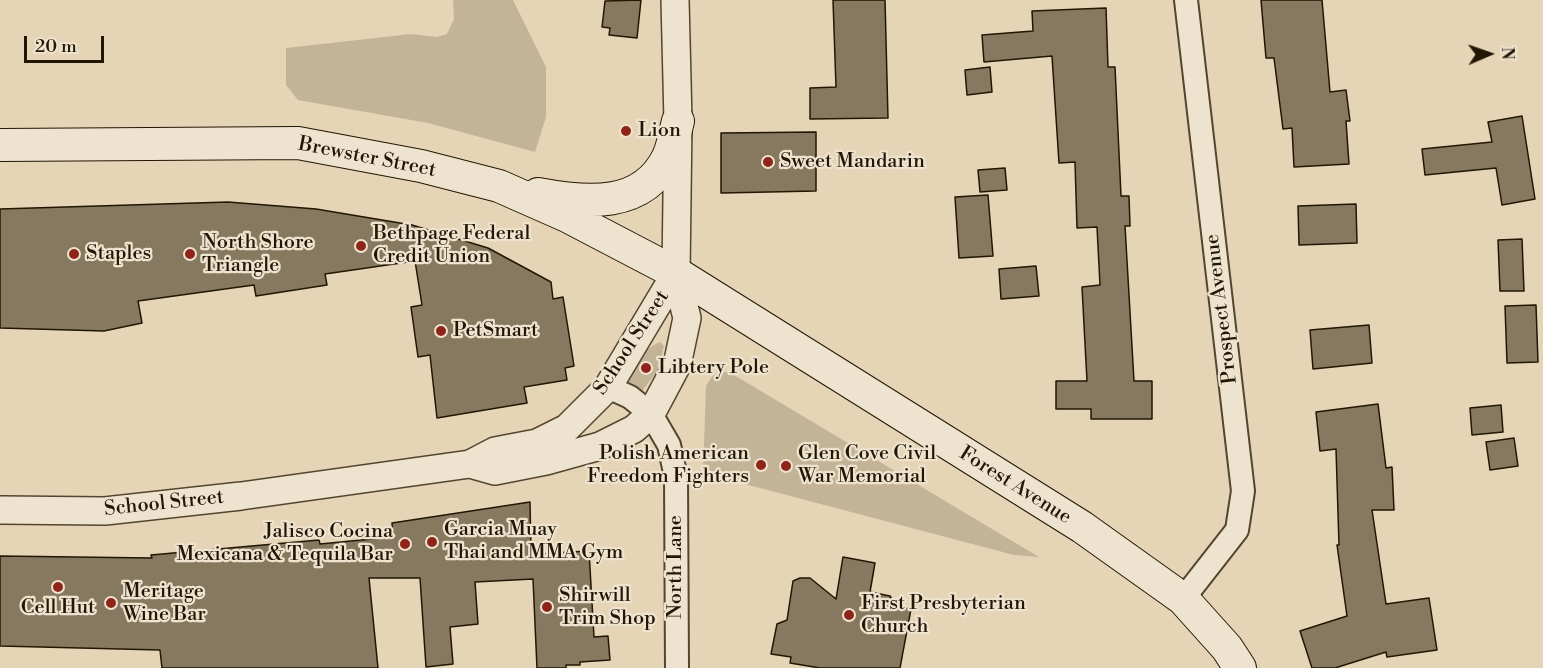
<!DOCTYPE html>
<html>
<head>
<meta charset="utf-8">
<style>
  body { margin:0 }
  #map { position:relative; width:1543px; height:668px; overflow:hidden; background:#e5d4b5; font-family:"Libre Bodoni",serif }
  canvas { display:block }
  .north { position:absolute; left:1459px; top:24px; width:60px; height:60px; -webkit-text-stroke:4px #eee3cf; paint-order:stroke; rotate:88deg; font-size:16px; font-weight:700; line-height:24px; text-align:center; color:#221604 }
  .north::after { content:''; display:block; margin:auto; width:21px; height:27px; background:#221604; clip-path:polygon(50% 0,100% 100%,50% 72%,0 100%) }
  .scale { position:absolute; left:24px; top:36px; width:80px; height:27px; box-sizing:border-box; border:3px solid #221604; border-top:0; padding-left:8px; font-size:18px; line-height:21px; white-space:nowrap; color:#221604; -webkit-text-stroke:4px #eee3cf; paint-order:stroke }
</style>
</head>
<body>
<div id="map">
<canvas width="1543" height="668"></canvas>
<div class="north">N</div>
<div class="scale">20 m</div>
</div>
<script>
const context = document.querySelector('canvas').getContext('2d');
context.lineJoin = 'round';
function fillPath(path, color) { context.fillStyle = color; context.fill(path, 'evenodd'); }
function stroke(path, color, width, dash) { context.strokeStyle = color; context.lineWidth = width; context.lineCap = dash ? 'butt' : 'round'; context.setLineDash(dash || []); context.stroke(path); }
function label(font, color, halo, rows, align = 'center') {
  context.font = font + ' "Libre Bodoni",serif'; context.lineWidth = 4.5; context.setLineDash([]); context.textBaseline = 'middle'; context.strokeStyle = halo; context.fillStyle = color; for (const [text, x, y, turn = 0] of rows) {
    context.save(); context.translate(x, y); context.rotate((+turn || 0) * Math.PI / 180); context.textAlign = isNaN(turn) ? turn : align; if (halo) context.strokeText(text, 0, 0); context.fillText(text, 0, 0); context.restore();
  }
}
fillPath(new Path2D(`
  M 453,0 L 513,0 L 546,67 L 546,117 L 535,152 L 428,123 L 298,100 L 286,85 L 286,48 L 411,34 L 437,37 L 447,34 L 454,19 Z
  M 660,342 L 664,346 L 658,370 L 637,398 L 626,384 C 634,369 643,348 660,342 Z
  M 725,372 L 734,375 L 1039,557 L 1014,555 L 703,473 L 706,386 L 713,375 Z`), '#c4b497');
const building = new Path2D(`
  M 641,0 L 637,38 L 609,35 L 610,28 L 602,27 L 605,1 Z
  M 833,0 L 885,0 L 888,118 L 810,119 L 810,88 L 836,87 Z
  M 1261,0 L 1322,0 L 1330,92 L 1346,90 L 1350,121 L 1346,121 L 1349,164 L 1294,167 L 1292,128 L 1283,129 L 1274,58 L 1266,58 Z
  M 1106,8 L 1108,67 L 1115,67 L 1121,196 L 1129,196 L 1130,226 L 1125,226 L 1134,381 L 1152,381 L 1152,419 L 1091,419 L 1091,409 L 1056,409 L 1056,381 L 1087,381 L 1082,287 L 1100,285 L 1097,227 L 1077,228 L 1075,162 L 1059,163 L 1052,56 L 984,62 L 982,35 L 1033,31 L 1032,11 Z
  M 990,67 L 992,92 L 967,95 L 965,70 Z
  M 1522,116 L 1535,199 L 1502,205 L 1496,168 L 1425,175 L 1422,149 L 1492,142 L 1488,122 Z
  M 816,132 L 816,191 L 721,193 L 721,133 Z
  M 1005,168 L 1007,190 L 980,192 L 978,170 Z
  M 988,195 L 993,256 L 959,258 L 955,197 Z
  M 228,202 L 316,209 L 412,225 L 488,248 L 551,282 L 553,299 L 563,297 L 574,366 L 565,368 L 567,380 L 524,387 L 527,403 L 437,418 L 430,355 L 418,357 L 411,307 L 422,305 L 415,261 L 325,274 L 327,285 L 256,296 L 254,285 L 138,301 L 142,323 L 104,331 L 0,328 L 0,209 Z
  M 1356,204 L 1357,243 L 1299,245 L 1298,206 Z
  M 1522,239 L 1524,291 L 1500,291 L 1498,240 Z
  M 1036,266 L 1039,296 L 1001,299 L 999,269 Z
  M 1536,305 L 1538,362 L 1507,363 L 1505,306 Z
  M 1369,325 L 1372,363 L 1313,369 L 1310,330 Z
  M 1378,404 L 1386,468 L 1392,467 L 1394,510 L 1372,510 L 1386,604 L 1429,598 L 1437,650 L 1387,657 L 1386,652 L 1335,668 L 1312,668 L 1300,631 L 1347,616 L 1337,545 L 1339,545 L 1336,449 L 1320,451 L 1316,412 Z
  M 1501,405 L 1503,432 L 1472,435 L 1470,408 Z
  M 1514,438 L 1518,466 L 1490,470 L 1486,442 Z
  M 530,502 L 531,554 L 589,551 L 594,637 L 608,636 L 610,660 L 580,662 L 580,665 L 566,665 L 566,668 L 537,668 L 533,579 L 475,582 L 478,624 L 450,627 L 453,664 L 426,667 L 420,578 L 369,578 L 378,668 L 162,668 L 160,650 L 0,646 L 0,556 L 152,558 L 151,555 L 319,540 L 320,544 L 393,537 L 392,523 Z
  M 843,557 L 875,563 L 870,592 L 890,596 L 896,606 L 911,609 L 900,668 L 820,668 L 790,663 L 791,657 L 771,654 L 777,624 L 787,620 L 793,581 L 800,578 L 810,578 L 836,599 Z`);
fillPath(building, '#877960');
stroke(building, '#221604', 1.5);
const minor = new Path2D(`
  M 608,387 L 630,397 L 651,414 L 669,445 L 676,477 L 677,668
  M 1183,599 L 1237,530 L 1243,491 L 1186,0`);
const tertiary = new Path2D(`
  M 470,464 L 495,471 L 546,461 L 600,446 L 634,429 L 651,414 L 677,365 L 687,318 L 676,273 L 678,121 L 675,0
  M 0,510 L 105,511 L 241,496 L 470,464 L 495,451 L 537,443 L 567,428 L 608,387 L 676,273`);
const secondary = new Path2D(`
  M 0,145 L 298,143 L 421,166 L 499,186 L 567,216 L 676,273 L 1082,527 L 1183,599 L 1227,648 L 1240,668
  M 538,194 C 586,203 643,209 668,157 C 673,146 675,133 678,121`);
stroke(minor, '#534630', 26);
stroke(tertiary, '#534630', 30);
stroke(secondary, '#221604', 34);
stroke(minor, '#eee3cf', 22);
stroke(tertiary, '#eee3cf', 27);
stroke(secondary, '#eee3cf', 32);
for (const [x, y, r, color] of [
  [626,131,6,"#8f2418"],
  [768,162,6,"#8f2418"],
  [361,246,6,"#8f2418"],
  [74,254,6,"#8f2418"],
  [190,254,6,"#8f2418"],
  [441,331,6,"#8f2418"],
  [646,368,6,"#8f2418"],
  [761,465,6,"#8f2418"],
  [786,466,6,"#8f2418"],
  [432,542,6,"#8f2418"],
  [405,544,6,"#8f2418"],
  [58,587,6,"#8f2418"],
  [111,603,6,"#8f2418"],
  [547,607,6,"#8f2418"],
  [849,615,6,"#8f2418"]
]) { const dot = new Path2D(); dot.arc(x, y, r, 0, 2 * Math.PI); context.fillStyle = color; context.fill(dot); stroke(dot, '#eee3cf', 2); }
label('20px', '#221604', '#eee3cf', [
  ["Lion",638,131],
  ["Sweet Mandarin",780,162],
  ["Bethpage Federal",373,234],
  ["Credit Union",373,257],
  ["North Shore",202,243],
  ["Triangle",202,266],
  ["Staples",86,254],
  ["PetSmart",453,331],
  ["Libtery Pole",658,368],
  ["Polish American",749,454,"right"],
  ["Freedom Fighters",749,477,"right"],
  ["Glen Cove Civil",798,454],
  ["War Memorial",798,477],
  ["Garcia Muay",444,530],
  ["Thai and MMA Gym",444,553],
  ["Jalisco Cocina",393,532,"right"],
  ["Mexicana & Tequila Bar",393,555,"right"],
  ["Meritage",123,592],
  ["Wine Bar",123,615],
  ["Shirwill",559,596],
  ["Trim Shop",559,619],
  ["First Presbyterian",861,604],
  ["Church",861,627],
  ["Cell Hut",58,608,"center"]
], 'left');
label('20px', '#221604', '#eee3cf', [
  ["Brewster Street",367,158,11],
  ["Prospect Avenue",1222,309,-97],
  ["School Street",632,343,-57],
  ["Forest Avenue",1015,486,32],
  ["School Street",164,504,-6],
  ["North Lane",676,567,-90]
]);
</script>
</body>
</html>
